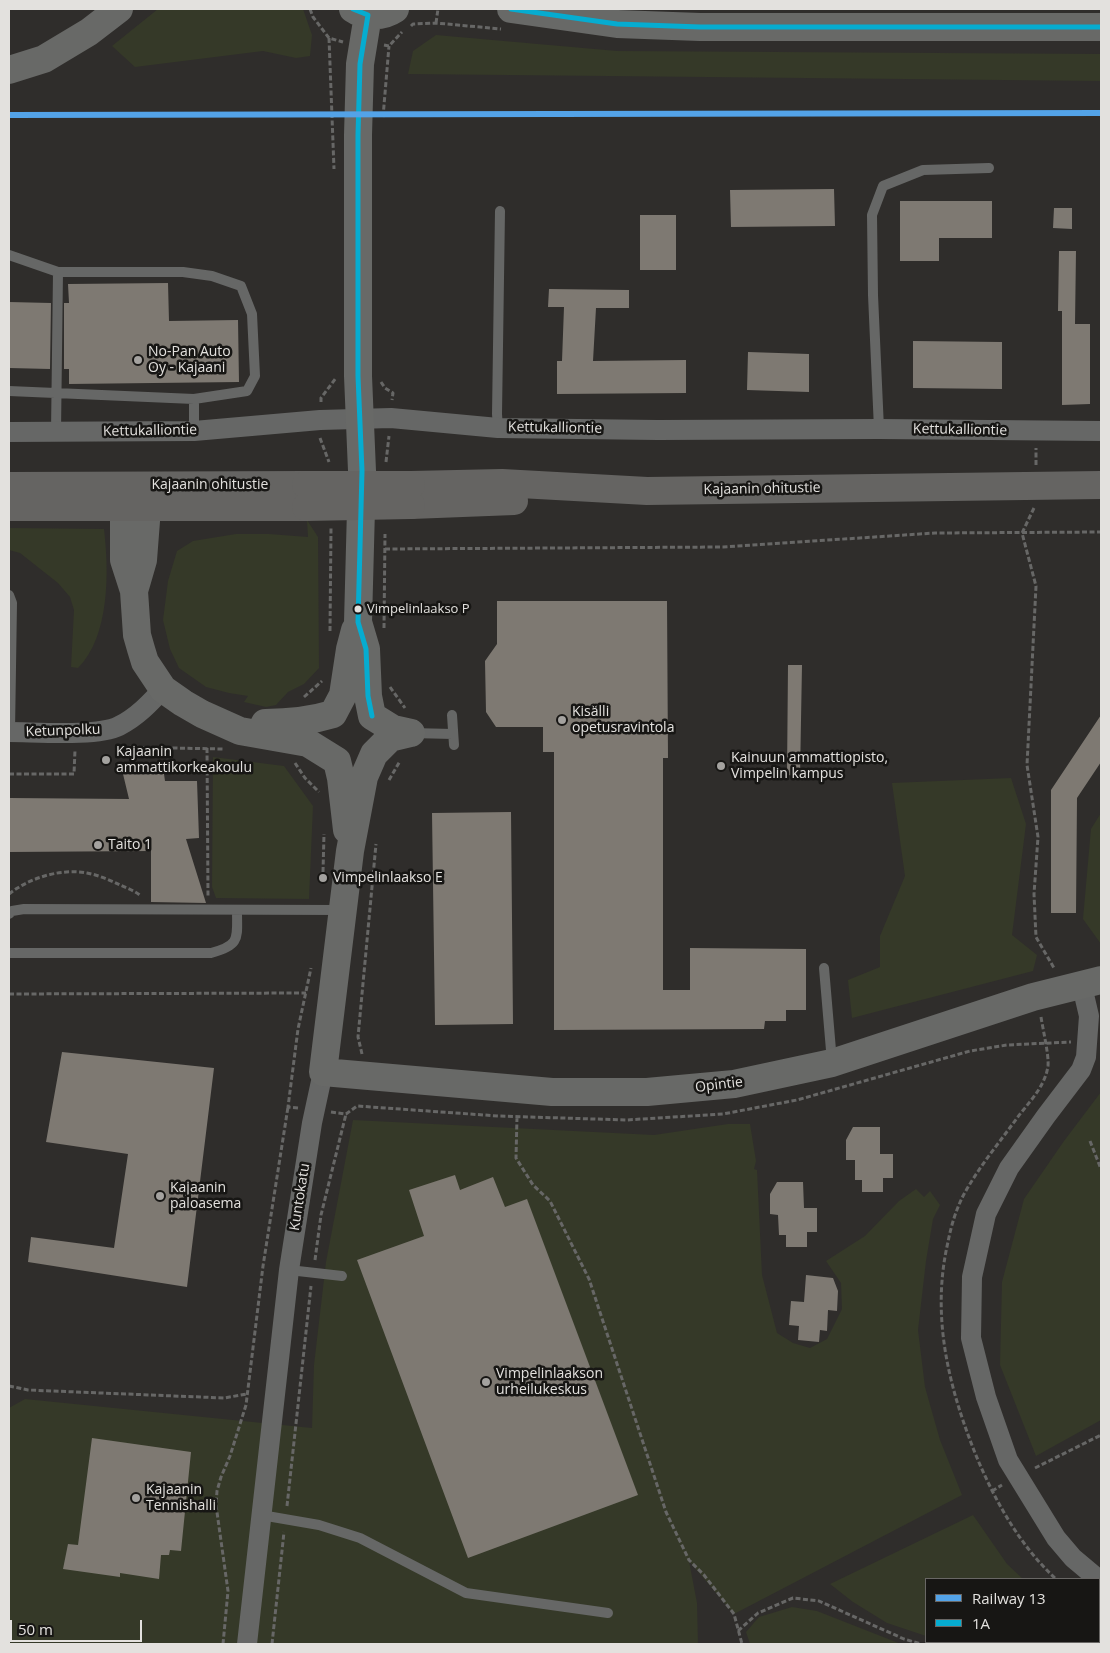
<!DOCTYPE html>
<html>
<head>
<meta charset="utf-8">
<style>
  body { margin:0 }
  #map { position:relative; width:1110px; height:1653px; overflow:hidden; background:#2f2d2b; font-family:"Open Sans",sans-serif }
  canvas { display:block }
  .frame { position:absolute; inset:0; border:10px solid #e3e1de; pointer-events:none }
  .legend { position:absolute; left:925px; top:1578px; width:175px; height:65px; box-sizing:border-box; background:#171614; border:1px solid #696765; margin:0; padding:6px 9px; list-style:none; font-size:15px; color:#e3e1de }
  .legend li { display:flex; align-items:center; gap:10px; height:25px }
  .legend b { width:25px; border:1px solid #696765 }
  .scale { position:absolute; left:10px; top:1620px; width:132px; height:22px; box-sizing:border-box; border:2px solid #e3e1de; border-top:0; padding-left:6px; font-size:15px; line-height:18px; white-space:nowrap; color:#e3e1de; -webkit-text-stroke:4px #171614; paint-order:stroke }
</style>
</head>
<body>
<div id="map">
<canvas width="1110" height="1653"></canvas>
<div class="frame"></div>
<ul class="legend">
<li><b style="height:6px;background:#53a3e8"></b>Railway 13</li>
<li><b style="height:6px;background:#06acd0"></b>1A</li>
</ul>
<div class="scale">50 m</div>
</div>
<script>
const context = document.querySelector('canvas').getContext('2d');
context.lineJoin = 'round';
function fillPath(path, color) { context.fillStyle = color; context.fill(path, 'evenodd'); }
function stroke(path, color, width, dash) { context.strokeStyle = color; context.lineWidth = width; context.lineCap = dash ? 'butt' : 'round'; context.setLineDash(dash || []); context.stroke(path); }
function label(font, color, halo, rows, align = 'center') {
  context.font = font + ' "Open Sans",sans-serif'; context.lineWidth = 5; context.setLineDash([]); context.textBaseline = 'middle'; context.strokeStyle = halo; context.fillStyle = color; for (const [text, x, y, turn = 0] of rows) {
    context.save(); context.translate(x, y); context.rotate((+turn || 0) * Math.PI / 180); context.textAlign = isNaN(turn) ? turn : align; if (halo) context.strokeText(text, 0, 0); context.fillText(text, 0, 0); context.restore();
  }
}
fillPath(new Path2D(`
  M 158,9 L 303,9 L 312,35 L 310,56 L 296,58 L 263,51 L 135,67 L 112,46 Z
  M 436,35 L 617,51 L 1101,54 L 1101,81 L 408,74 L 413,51 Z
  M 307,520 L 318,537 L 319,668 L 304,684 L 288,692 L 276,705 L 266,707 L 244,702 L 248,696 L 229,693 L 206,687 L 179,668 L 170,649 L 163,620 L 168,581 L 177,551 L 193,541 L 236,534 L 269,534 L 308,537 Z
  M 9,528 L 104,529 C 109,571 110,636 78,668 L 71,667 L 74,610 L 70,597 L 58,583 L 20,553 L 9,550 Z
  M 213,757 L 284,766 L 313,806 L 309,899 L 216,898 L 212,887 Z
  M 1011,778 L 1026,824 L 1012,935 L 1037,955 L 1033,971 L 852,1018 L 848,980 L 880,967 L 880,936 L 905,876 L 892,783 Z
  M 1101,813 L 1101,944 L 1083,919 L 1091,829 Z
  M 1101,1092 L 1101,1164 L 1093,1149 L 1101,1170 L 1101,1420 L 1036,1456 L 1000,1365 L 1002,1282 L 1024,1199 L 1064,1141 Z
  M 353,1120 L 654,1135 L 728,1124 L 750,1124 L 756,1161 L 754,1169 L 757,1170 L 762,1275 L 777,1333 L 793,1343 L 810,1348 L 827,1339 L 842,1309 L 841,1283 L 826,1261 L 865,1236 L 899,1201 L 916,1189 L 924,1197 L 930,1191 L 940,1205 L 933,1219 L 926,1261 L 918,1330 L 925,1387 L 940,1440 L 962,1495 L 734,1614 L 689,1561 L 697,1603 L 698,1644 L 9,1644 L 9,1408 L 25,1399 L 312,1428 L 314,1365 L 326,1262 Z
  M 973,1515 L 1007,1564 L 1023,1579 L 926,1579 L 926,1636 L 887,1623 L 853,1602 L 830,1584 Z
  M 792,1607 L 817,1611 L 901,1644 L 750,1644 L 746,1632 L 759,1617 Z
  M 1099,1640 L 1101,1641 L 1101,1644 L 978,1644 L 959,1642 L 1099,1642 Z`), '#353928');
fillPath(new Path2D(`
  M 834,189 L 835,226 L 731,227 L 730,190 Z
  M 900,201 L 992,201 L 992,238 L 939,238 L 939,261 L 900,261 Z
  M 1054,208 L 1072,208 L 1072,229 L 1053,228 Z
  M 640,215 L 676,215 L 676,270 L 640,270 Z
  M 1059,251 L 1076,251 L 1075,324 L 1090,324 L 1090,404 L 1062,405 L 1062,311 L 1058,311 Z
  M 168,283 L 169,321 L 238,320 L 239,382 L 69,384 L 69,369 L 64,369 L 64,303 L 69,303 L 68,284 Z
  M 549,289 L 629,290 L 629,308 L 596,308 L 593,361 L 686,360 L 686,393 L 557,394 L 557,361 L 562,361 L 564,307 L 548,307 Z
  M 9,302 L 51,303 L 50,369 L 9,368 Z
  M 913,341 L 1002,342 L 1002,389 L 913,388 Z
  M 748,352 L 809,354 L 809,392 L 747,390 Z
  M 497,601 L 667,601 L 668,758 L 663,758 L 663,990 L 690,990 L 690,948 L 806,949 L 806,1010 L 786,1010 L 786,1021 L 765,1021 L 764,1029 L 554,1030 L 554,752 L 543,752 L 543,727 L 496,727 L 486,712 L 485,661 L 497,644 Z
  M 788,665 L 802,665 L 800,776 L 787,775 Z
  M 1101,715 L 1101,762 L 1077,798 L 1076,913 L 1051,913 L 1051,790 Z
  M 123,774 L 164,774 L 165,781 L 197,781 L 199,838 L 186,839 L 206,903 L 151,902 L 151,851 L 9,852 L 9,798 L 129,799 Z
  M 511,812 L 513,1024 L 435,1025 L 432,813 Z
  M 62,1052 L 214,1068 L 187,1287 L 28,1262 L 31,1237 L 114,1248 L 128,1154 L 46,1142 Z
  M 853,1127 L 880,1127 L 880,1154 L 893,1154 L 893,1178 L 883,1178 L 883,1192 L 862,1192 L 862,1180 L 855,1180 L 855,1160 L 846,1160 L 846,1140 Z
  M 455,1175 L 460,1190 L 493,1177 L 505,1207 L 527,1199 L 638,1495 L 468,1558 L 357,1260 L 424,1236 L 409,1190 Z
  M 777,1182 L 803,1182 L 804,1208 L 817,1208 L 817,1232 L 807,1232 L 807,1247 L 786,1247 L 786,1235 L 779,1235 L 778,1215 L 770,1214 L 770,1194 Z
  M 806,1275 L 833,1278 L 838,1291 L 837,1311 L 828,1310 L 827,1331 L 820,1330 L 819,1342 L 798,1340 L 799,1326 L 789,1325 L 791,1301 L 804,1302 Z
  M 92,1438 L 191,1452 L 181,1551 L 170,1550 L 169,1555 L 161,1555 L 159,1579 L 120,1573 L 120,1577 L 63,1569 L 68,1544 L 78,1545 Z`), '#7e7972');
stroke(new Path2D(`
  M 310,9 L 313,17 L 329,38 L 343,42
  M 436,23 L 438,9
  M 411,26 L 413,24 L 436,23 L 501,29
  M 329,38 L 334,169
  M 384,45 L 389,46 L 402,32
  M 383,117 L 389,46
  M 381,382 L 385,388 L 393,393 L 392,400
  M 321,402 L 321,398 L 336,378
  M 320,438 L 329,462
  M 386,462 L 389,436
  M 1036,465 L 1036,448
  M 1034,508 L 1022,533 L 1036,586 L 1027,765 L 1038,837 L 1034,894 L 1036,937 L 1054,968
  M 385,549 L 723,547 L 935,533 L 1101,532
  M 384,628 L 385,534
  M 330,631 L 331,528
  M 390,687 L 405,708
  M 304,697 L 322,681
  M 120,747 L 223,749
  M 207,748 L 208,897
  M 295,763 L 305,778 L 319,792
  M 9,774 L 74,774 L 75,750
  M 389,780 L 400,761
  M 323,872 L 324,834
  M 9,894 C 29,878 61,868 87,873 C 98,875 110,880 120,885 C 127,888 135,891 141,896
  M 9,994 L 306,993
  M 1041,1017 C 1043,1030 1049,1055 1048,1066 C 1045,1087 1029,1102 1017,1118 C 999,1143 978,1168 963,1196 C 956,1210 951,1226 948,1242 C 931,1315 948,1385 975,1453 C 994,1499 1019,1545 1056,1579
  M 362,1054 L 358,1037 L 376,844
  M 298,1108 L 288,1107 L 298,1029 L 311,968
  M 331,1112 L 346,1114 L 357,1106 L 498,1116 L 626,1120 L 723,1114 L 797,1100 L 970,1051 L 1007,1045 L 1071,1042
  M 517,1117 L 516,1158 L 533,1185 L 550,1201 L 589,1279 L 666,1512 L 689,1560 L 704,1575 L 734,1614 L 742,1644
  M 1090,1141 L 1101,1169
  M 315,1260 L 321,1215 L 346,1114
  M 9,1386 L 28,1390 L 224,1398 L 247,1394
  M 1035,1468 L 1101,1435
  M 992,1491 L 1002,1485
  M 287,1506 L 311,1286
  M 1099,1612 L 1101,1614
  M 738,1631 L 758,1613 L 793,1598 L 819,1601 L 904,1639 L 921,1644
  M 223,1644 L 228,1591 L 216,1505 L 217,1491 L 221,1477 L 230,1456 L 246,1405 L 263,1266 L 288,1107
  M 272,1644 L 284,1532`), '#676766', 3, [5, 2.5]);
stroke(new Path2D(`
  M 9,255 L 58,272 L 183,272 L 212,276 L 241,286 L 252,314 L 255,376 L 247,391 L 194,399 L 194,431
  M 9,391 L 194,399
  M 498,428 L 497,414 L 500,211
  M 879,429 L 873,295 L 872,215 L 883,186 L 923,170 L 989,168
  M 56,432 L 58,272
  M 9,595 L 12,603 L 10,732
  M 452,715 L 454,745
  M 411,733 L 453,734
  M 9,914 L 12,911 L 24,909 L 342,910
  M 9,953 L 211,953 C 241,945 237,938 237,911
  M 824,968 L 832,1062
  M 289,1270 L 342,1276
  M 261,1515 L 319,1525 L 360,1538 L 466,1593 L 608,1613`), '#666766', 10);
stroke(new Path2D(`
  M 9,432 L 194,431 L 320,420 L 391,418 L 498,428 L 658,430 L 879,429 L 1101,431
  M 9,732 C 36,732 97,737 119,726 C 137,717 150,703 163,689
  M 1082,986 L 1089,1016 L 1086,1057 L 1081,1070 L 1046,1116 L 1009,1168 L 986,1214 L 972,1277 L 971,1338 L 986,1397 L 1008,1460 L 1056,1538 L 1073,1558 L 1098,1579
  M 247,1644 L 289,1270 L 312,1123 L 323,1072`), '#666766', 20);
stroke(new Path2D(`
  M 353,9 C 366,18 383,17 395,9
  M 511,9 L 617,24 L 700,27 L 1101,27
  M 368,15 L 360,64 L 358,135 L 358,376 L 362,471 L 358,622 L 366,649 L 368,696 L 372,716 L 393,729 L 411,733
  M 9,70 L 44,59 L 89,32 L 119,9
  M 134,486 L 124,508 L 124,560 L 134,591 L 137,635 L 141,649 L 145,662 L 163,689 L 183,703 L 202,714 L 240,731 L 308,743 L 337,761 L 341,778 L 347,830
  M 134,591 L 143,560 L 147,508 L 136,487
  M 265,723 C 289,723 310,721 333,714 L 343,695 L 350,649 L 355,630
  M 411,733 L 390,738 L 374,754 L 364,777 L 350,851 L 323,1072 L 552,1092 L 647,1092 L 734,1084 L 832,1063 L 1033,997 L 1101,980`), '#686967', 28);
stroke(new Path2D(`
  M 411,485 L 502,483 L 647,491 L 1101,485
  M 9,486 L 306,485
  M 411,505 L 514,501
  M 9,507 L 306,507`), '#656462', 28);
stroke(new Path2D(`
  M 306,485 L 411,485
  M 306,507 L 411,505`), '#656462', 28);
stroke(new Path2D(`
  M 353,9 L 368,15 L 360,64 L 358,135 L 358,376 L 362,471 L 358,622 L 366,649 L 368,696 L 372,716
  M 511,9 L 617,24 L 700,27 L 1101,27`), '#06acd0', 5);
stroke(new Path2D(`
  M 9,115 L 1101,113`), '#53a3e8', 6);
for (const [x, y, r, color] of [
  [138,360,5,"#a4a29f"],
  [358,609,4.5,"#e3e1de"],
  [562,720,5,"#a4a29f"],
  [106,760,5,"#a4a29f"],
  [721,766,5,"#a4a29f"],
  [98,845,5,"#a4a29f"],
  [323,878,5,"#a4a29f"],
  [160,1196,5,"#a4a29f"],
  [486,1382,5,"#a4a29f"],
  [136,1498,5,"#a4a29f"]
]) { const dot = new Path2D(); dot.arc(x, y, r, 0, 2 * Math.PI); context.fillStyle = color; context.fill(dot); stroke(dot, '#171614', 2); }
label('13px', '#e3e1de', '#171614', [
  ["Vimpelinlaakso P",367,609]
], 'left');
label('14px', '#e3e1de', '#171614', [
  ["No-Pan Auto",148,352],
  ["Oy - Kajaani",148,368],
  ["Kisälli",572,712],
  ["opetusravintola",572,728],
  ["Kajaanin",116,752],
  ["ammattikorkeakoulu",116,768],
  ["Kainuun ammattiopisto,",731,758],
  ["Vimpelin kampus",731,774],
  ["Taito 1",108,845],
  ["Vimpelinlaakso E",333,878],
  ["Kajaanin",170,1188],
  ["paloasema",170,1204],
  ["Vimpelinlaakson",496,1374],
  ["urheilukeskus",496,1390],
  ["Kajaanin",146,1490],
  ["Tennishalli",146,1506]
], 'left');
label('14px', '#e3e1de', '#171614', [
  ["Kettukalliontie",555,428,1],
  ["Kettukalliontie",960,430,1],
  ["Kettukalliontie",150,431,-1],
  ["Kajaanin ohitustie",210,485],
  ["Kajaanin ohitustie",762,489,-1],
  ["Ketunpolku",63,731,-2],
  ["Opintie",719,1085,-7],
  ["Kuntokatu",300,1197,-81]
]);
</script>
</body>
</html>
